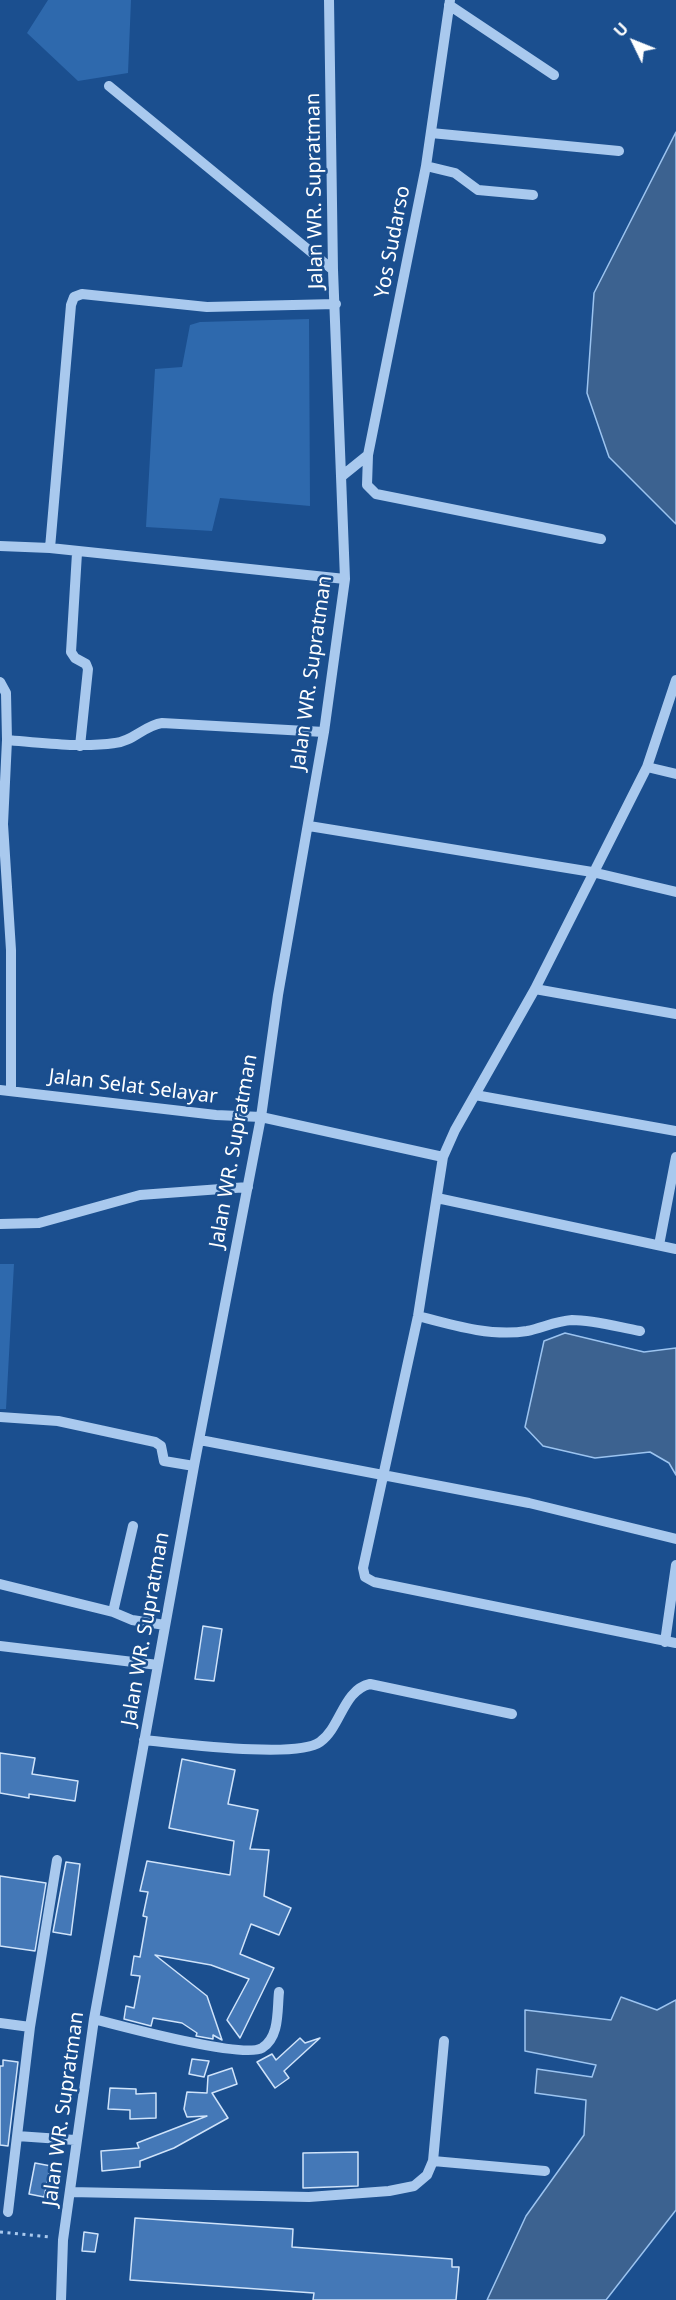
<!DOCTYPE html>
<html>
<head>
<meta charset="utf-8">
<style>
  body { margin:0 }
  #map { position:relative; width:676px; height:2300px; overflow:hidden; background:#1b4f8f; font-family:"Noto Sans",sans-serif }
  canvas { display:block }
  .north { position:absolute; left:604px; top:12px; width:60px; height:60px; -webkit-text-stroke:4px #1b4f8f; paint-order:stroke; rotate:313deg; font-size:16px; font-weight:700; line-height:24px; text-align:center; color:#fff }
  .north::after { content:''; display:block; margin:auto; width:21px; height:27px; background:#fff; clip-path:polygon(50% 0,100% 100%,50% 72%,0 100%) }
</style>
</head>
<body>
<div id="map">
<canvas width="676" height="2300"></canvas>
<div class="north">U</div>
</div>
<script>
const context = document.querySelector('canvas').getContext('2d');
context.lineJoin = 'round';
function fillPath(path, color) { context.fillStyle = color; context.fill(path, 'evenodd'); }
function stroke(path, color, width, dash) { context.strokeStyle = color; context.lineWidth = width; context.lineCap = dash ? 'butt' : 'round'; context.setLineDash(dash || []); context.stroke(path); }
function label(font, color, halo, rows, align = 'center') {
  context.font = font + ' "Noto Sans",sans-serif'; context.lineWidth = 5; context.setLineDash([]); context.textBaseline = 'middle'; context.strokeStyle = halo; context.fillStyle = color; for (const [text, x, y, turn = 0] of rows) {
    context.save(); context.translate(x, y); context.rotate((+turn || 0) * Math.PI / 180); context.textAlign = isNaN(turn) ? turn : align; if (halo) context.strokeText(text, 0, 0); context.fillText(text, 0, 0); context.restore();
  }
}
fillPath(new Path2D(`
  M 48,0 L 131,0 L 128,73 L 78,81 L 27,33 Z
  M 309,319 L 310,506 L 220,498 L 212,531 L 146,527 L 155,369 L 182,367 L 190,325 L 200,322 Z
  M 0,1264 L 14,1264 L 6,1409 L 0,1409 Z`), '#2e69ad');
const water = new Path2D(`
  M 676,132 L 676,524 L 609,457 L 587,393 L 594,293 Z
  M 565,1333 L 644,1352 L 676,1348 L 676,1475 L 669,1463 L 650,1452 L 595,1458 L 543,1446 L 525,1427 L 544,1341 Z
  M 621,1997 L 657,2010 L 676,2000 L 676,2210 L 606,2300 L 487,2300 L 526,2216 L 584,2135 L 586,2100 L 535,2093 L 537,2069 L 592,2077 L 596,2065 L 525,2051 L 525,2010 L 611,2020 Z`);
fillPath(water, '#3c6290');
stroke(water, '#9cc4f0', 1.5);
const building = new Path2D(`
  M 203,1626 L 222,1629 L 214,1681 L 195,1679 Z
  M 0,1753 L 35,1758 L 32,1774 L 78,1781 L 75,1801 L 29,1794 L 29,1798 L 0,1793 Z
  M 182,1759 L 235,1770 L 228,1804 L 258,1810 L 250,1849 L 269,1850 L 264,1896 L 291,1908 L 279,1935 L 251,1924 L 240,1954 L 274,1968 L 240,2038 L 227,2020 L 249,1979 L 211,1965 L 155,1955 L 207,1996 L 222,2040 L 213,2035 L 213,2039 L 196,2036 L 197,2033 L 182,2023 L 153,2018 L 151,2026 L 124,2019 L 126,2006 L 134,2008 L 140,1976 L 131,1975 L 134,1956 L 140,1957 L 147,1917 L 143,1916 L 148,1892 L 140,1891 L 147,1861 L 230,1875 L 234,1841 L 169,1828 Z
  M 66,1862 L 80,1864 L 71,1935 L 53,1932 Z
  M 0,1876 L 46,1883 L 35,1951 L 0,1946 Z
  M 300,2038 L 305,2043 L 320,2038 L 284,2071 L 289,2078 L 275,2088 L 257,2062 L 272,2054 L 276,2060 Z
  M 192,2059 L 209,2061 L 204,2077 L 189,2074 Z
  M 3,2060 L 18,2062 L 8,2146 L 0,2145 L 0,2066 L 3,2066 Z
  M 232,2068 L 237,2084 L 212,2093 L 228,2118 L 174,2148 L 140,2161 L 140,2167 L 102,2171 L 101,2151 L 139,2148 L 137,2143 L 207,2116 L 187,2117 L 184,2109 L 187,2092 L 207,2093 L 208,2076 Z
  M 110,2088 L 136,2089 L 136,2094 L 156,2093 L 156,2118 L 130,2119 L 130,2110 L 108,2109 Z
  M 358,2152 L 358,2186 L 303,2188 L 303,2153 Z
  M 35,2163 L 51,2166 L 44,2197 L 29,2194 Z
  M 135,2218 L 293,2229 L 292,2247 L 452,2259 L 452,2267 L 459,2267 L 456,2300 L 313,2300 L 314,2293 L 130,2280 Z
  M 84,2232 L 98,2234 L 95,2252 L 82,2251 Z`);
fillPath(building, '#4478b7');
stroke(building, '#cfe3fa', 1.5);
stroke(new Path2D(`
  M 0,2232 L 50,2237`), '#a9c9ee', 3, [3, 4.5]);
stroke(new Path2D(`
  M 449,5 L 554,75
  M 109,86 L 333,270
  M 431,133 L 619,151
  M 426,166 L 455,173 L 478,190 L 533,195
  M 368,455 L 367,485 L 376,494 L 601,539
  M 342,476 L 368,455 L 426,166 L 450,0
  M 0,546 L 50,548 L 345,579
  M 50,548 L 71,305 L 74,297 L 82,294 L 207,307 L 336,304
  M 77,553 L 71,652 L 75,658 L 86,664 L 88,669 L 80,746
  M 676,680 L 647,767 L 535,989 L 455,1130 L 443,1157 L 418,1316 L 363,1568 L 365,1577 L 374,1582 L 676,1643
  M 0,682 L 6,693 L 7,740 L 3,824 L 11,950 L 11,1090
  M 7,740 C 43,743 80,748 115,743 C 132,742 145,725 162,723 L 324,732
  M 647,767 L 676,774
  M 309,826 L 592,872 L 676,892
  M 535,989 L 676,1014
  M 0,1090 L 216,1115 L 261,1117 L 443,1157
  M 475,1095 L 676,1131
  M 437,1198 L 676,1249
  M 0,1224 L 39,1223 L 140,1195 L 248,1187
  M 659,1245 L 676,1157
  M 418,1316 C 452,1325 491,1337 527,1331 C 542,1328 556,1321 572,1320 C 594,1320 618,1327 640,1331
  M 0,1417 L 58,1421 L 155,1442 L 161,1446 L 164,1461 L 194,1466
  M 200,1440 L 529,1503 L 676,1539
  M 0,1584 L 113,1612 L 132,1620 L 165,1625
  M 113,1612 L 133,1526
  M 665,1642 L 676,1565
  M 0,1646 L 158,1665
  M 144,1740 C 177,1743 297,1759 320,1742 C 341,1727 343,1690 370,1684 L 512,1714
  M 94,2019 C 121,2026 243,2059 262,2048 C 280,2037 277,2010 279,1992
  M 0,2023 L 30,2027 L 17,2136 L 75,2140
  M 30,2027 L 57,1860
  M 433,2161 L 545,2171
  M 70,2192 L 309,2197 L 389,2191 L 414,2186 L 427,2175 L 433,2161 L 444,2041
  M 8,2212 L 17,2136
  M 61,2300 L 63,2240 L 94,2019 L 194,1466 L 261,1117 L 278,995 L 324,732 L 345,579 L 333,270 L 329,0`), '#a9c9ee', 10);
label('20px', '#fff', '#1b4f8f', [
  ["Jalan WR. Supratman",315,191,-91],
  ["Yos Sudarso",393,242,-79],
  ["Jalan WR. Supratman",312,673,-82],
  ["Jalan Selat Selayar",133,1087,7],
  ["Jalan WR. Supratman",234,1151,-80],
  ["Jalan WR. Supratman",146,1629,-80],
  ["Jalan WR. Supratman",64,2109,-82]
]);
</script>
</body>
</html>
